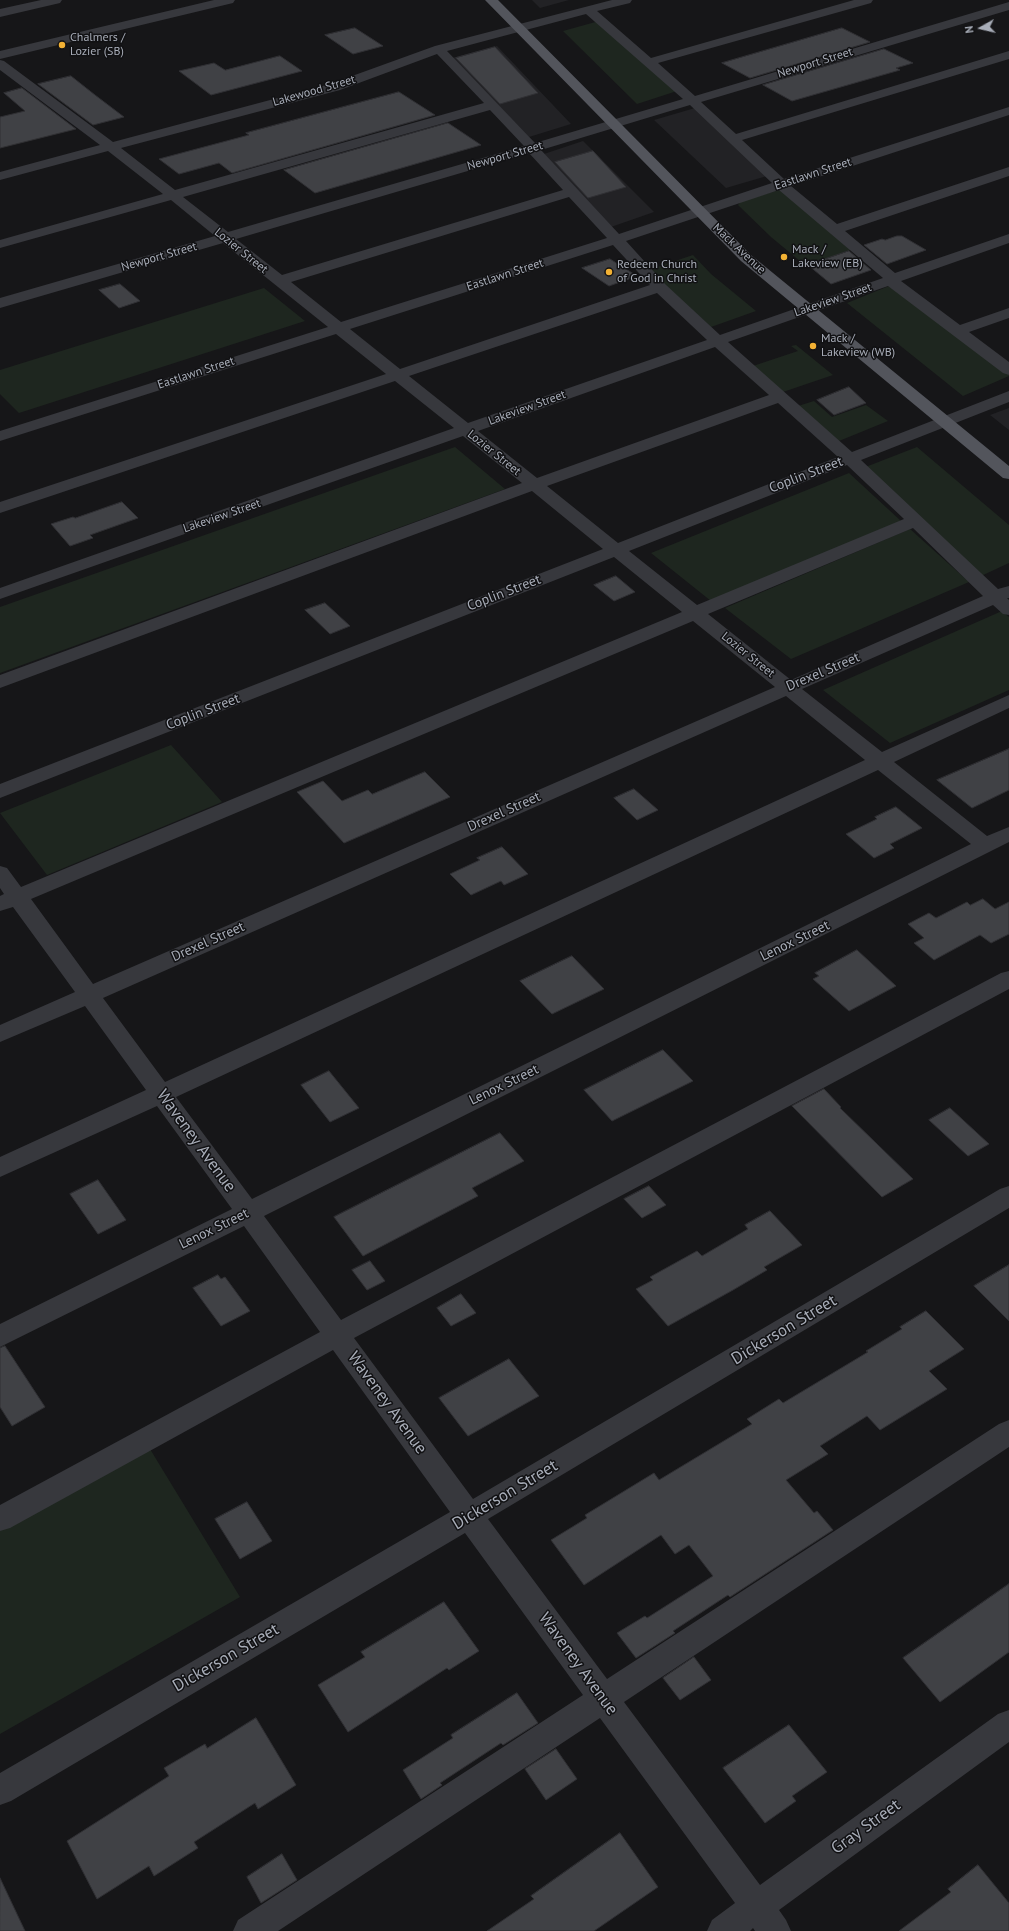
<!DOCTYPE html>
<html>
<head>
<meta charset="utf-8">
<style>
  body { margin:0 }
  #map { position:relative; width:1009px; height:1931px; overflow:hidden; background:#161618; font-family:"PT Sans",sans-serif }
  canvas { display:block }
  .north { position:absolute; left:961px; top:8px; width:40px; height:40px; -webkit-text-stroke:3px #111113; paint-order:stroke; rotate:262deg; font-size:11px; font-weight:700; line-height:16px; text-align:center; color:#a8adb8 }
  .north::after { content:''; display:block; margin:auto; width:14px; height:18px; background:#a8adb8; clip-path:polygon(50% 0,100% 100%,50% 72%,0 100%) }
</style>
</head>
<body>
<div id="map">
<canvas width="1009" height="1931"></canvas>
<div class="north">N</div>
</div>
<script>
const context = document.querySelector('canvas').getContext('2d');
context.lineJoin = 'round';
function fillPath(path, color) { context.fillStyle = color; context.fill(path, 'evenodd'); }
function stroke(path, color, width, dash) { context.strokeStyle = color; context.lineWidth = width; context.lineCap = dash ? 'butt' : 'round'; context.setLineDash(dash || []); context.stroke(path); }
function label(font, color, halo, rows, align = 'center') {
  context.font = font + ' "PT Sans",sans-serif'; context.lineWidth = 3; context.setLineDash([]); context.textBaseline = 'middle'; context.strokeStyle = halo; context.fillStyle = color; for (const [text, x, y, turn = 0] of rows) {
    context.save(); context.translate(x, y); context.rotate((+turn || 0) * Math.PI / 180); context.textAlign = isNaN(turn) ? turn : align; if (halo) context.strokeText(text, 0, 0); context.fillText(text, 0, 0); context.restore();
  }
}
fillPath(new Path2D(`
  M 532,0 L 569,0 L 540,8 Z
  M 497,46 L 571,124 L 529,137 L 452,58 Z
  M 695,108 L 767,176 L 726,188 L 654,120 Z
  M 583,141 L 654,212 L 611,227 L 544,154 Z
  M 1009,408 L 1009,430 L 990,415 Z`), '#222225');
fillPath(new Path2D(`
  M 599,21 L 677,91 L 637,104 L 563,31 Z
  M 783,189 L 856,248 L 806,266 L 771,237 L 738,205 L 741,201 Z
  M 693,255 L 711,274 L 756,311 L 711,327 L 648,270 Z
  M 889,286 L 1009,375 L 1009,376 L 963,396 L 847,303 Z
  M 264,288 L 305,321 L 19,413 L 0,394 L 0,370 Z
  M 796,345 L 833,375 L 783,392 L 753,366 L 798,351 L 791,346 Z
  M 814,401 L 832,417 L 866,405 L 888,421 L 839,441 L 798,406 Z
  M 455,447 L 505,489 L 0,673 L 0,607 Z
  M 917,447 L 1009,525 L 1009,563 L 981,576 L 863,468 Z
  M 849,473 L 901,521 L 711,601 L 651,553 Z
  M 910,529 L 969,582 L 791,659 L 725,608 Z
  M 1002,611 L 1009,617 L 1009,690 L 890,743 L 823,690 Z
  M 171,745 L 222,802 L 47,875 L 0,813 Z
  M 150,1449 L 240,1597 L 0,1734 L 0,1528 Z`), '#1e261f');
const building = new Path2D(`
  M 355,28 L 383,46 L 353,54 L 325,35 Z
  M 842,28 L 870,42 L 750,78 L 722,63 Z
  M 495,47 L 538,93 L 500,104 L 456,58 Z
  M 884,49 L 913,63 L 896,68 L 900,70 L 792,101 L 763,85 Z
  M 280,56 L 302,71 L 211,95 L 179,71 L 214,63 L 225,70 Z
  M 71,76 L 95,95 L 124,117 L 93,125 L 38,84 Z
  M 22,88 L 76,129 L 0,148 L 0,117 L 25,111 L 4,93 Z
  M 399,92 L 435,115 L 232,173 L 219,163 L 179,174 L 159,159 L 249,135 L 246,133 Z
  M 448,123 L 481,145 L 315,193 L 284,170 Z
  M 593,151 L 626,187 L 588,198 L 555,162 Z
  M 897,236 L 902,236 L 926,250 L 887,264 L 864,245 L 882,239 L 885,240 Z
  M 849,251 L 871,270 L 831,284 L 808,265 Z
  M 610,259 L 637,276 L 609,286 L 582,268 Z
  M 120,284 L 140,301 L 119,308 L 99,290 Z
  M 849,387 L 866,403 L 834,415 L 817,400 Z
  M 122,502 L 138,518 L 90,535 L 93,538 L 70,546 L 51,524 L 73,517 L 75,518 Z
  M 616,576 L 635,592 L 614,601 L 594,585 Z
  M 325,603 L 350,626 L 330,634 L 305,610 Z
  M 1009,749 L 1009,790 L 972,808 L 937,780 Z
  M 425,772 L 450,797 L 344,843 L 297,792 L 323,781 L 342,801 L 368,790 L 372,794 Z
  M 634,789 L 658,810 L 637,820 L 614,798 Z
  M 896,807 L 922,828 L 890,844 L 894,848 L 874,858 L 846,834 L 877,819 L 875,817 Z
  M 502,847 L 528,874 L 504,885 L 501,881 L 471,895 L 450,874 L 480,860 L 477,858 Z
  M 983,899 L 995,909 L 1009,902 L 1009,934 L 991,943 L 980,935 L 934,960 L 914,943 L 924,938 L 908,924 L 929,913 L 936,918 L 967,902 L 970,905 Z
  M 857,950 L 896,986 L 849,1011 L 813,979 L 819,976 L 815,973 Z
  M 572,956 L 604,989 L 552,1014 L 520,981 Z
  M 663,1050 L 693,1081 L 612,1121 L 584,1090 Z
  M 329,1071 L 359,1108 L 330,1122 L 301,1085 Z
  M 824,1089 L 841,1107 L 840,1108 L 913,1179 L 882,1197 L 792,1106 Z
  M 950,1108 L 989,1144 L 968,1156 L 929,1120 Z
  M 500,1133 L 524,1161 L 472,1188 L 478,1196 L 363,1256 L 334,1217 Z
  M 98,1180 L 126,1220 L 98,1234 L 70,1194 Z
  M 649,1186 L 666,1205 L 642,1218 L 624,1199 Z
  M 770,1211 L 802,1245 L 764,1267 L 767,1270 L 733,1290 L 668,1326 L 636,1289 L 653,1280 L 650,1277 L 697,1251 L 702,1256 L 748,1229 L 745,1225 Z
  M 370,1261 L 385,1281 L 367,1290 L 352,1270 Z
  M 1009,1265 L 1009,1321 L 974,1286 Z
  M 218,1275 L 221,1279 L 225,1277 L 250,1311 L 221,1326 L 193,1288 Z
  M 461,1294 L 476,1313 L 451,1326 L 437,1308 Z
  M 926,1311 L 964,1349 L 929,1371 L 947,1389 L 880,1430 L 867,1416 L 820,1446 L 828,1454 L 786,1480 L 814,1513 L 817,1511 L 833,1530 L 730,1597 L 728,1595 L 673,1631 L 675,1633 L 636,1658 L 617,1633 L 645,1616 L 647,1618 L 713,1576 L 689,1545 L 675,1554 L 661,1535 L 584,1585 L 551,1540 L 587,1518 L 585,1515 L 654,1473 L 659,1480 L 752,1424 L 747,1419 L 779,1399 L 783,1403 L 868,1352 L 866,1351 L 902,1329 L 900,1327 Z
  M 5,1346 L 45,1407 L 12,1426 L 0,1407 L 0,1348 Z
  M 509,1359 L 539,1396 L 468,1436 L 439,1398 Z
  M 247,1502 L 272,1541 L 240,1559 L 215,1519 Z
  M 1009,1584 L 1009,1652 L 940,1702 L 903,1658 Z
  M 444,1602 L 479,1651 L 449,1670 L 447,1668 L 348,1732 L 318,1685 L 365,1657 L 361,1652 Z
  M 694,1657 L 711,1680 L 680,1700 L 663,1678 Z
  M 517,1693 L 538,1723 L 503,1745 L 501,1743 L 440,1783 L 442,1785 L 421,1799 L 403,1770 L 453,1738 L 451,1735 Z
  M 256,1718 L 296,1785 L 258,1809 L 255,1803 L 194,1842 L 198,1848 L 154,1876 L 149,1866 L 97,1899 L 67,1841 L 169,1776 L 164,1768 L 205,1744 L 207,1748 Z
  M 789,1725 L 827,1772 L 792,1796 L 796,1801 L 765,1823 L 723,1768 Z
  M 556,1749 L 577,1779 L 546,1800 L 525,1769 Z
  M 620,1833 L 658,1887 L 594,1931 L 487,1931 L 534,1899 L 531,1896 Z
  M 282,1854 L 297,1880 L 261,1903 L 247,1877 Z
  M 978,1865 L 1009,1903 L 1009,1931 L 899,1931 L 951,1892 L 948,1889 Z
  M 0,1878 L 25,1931 L 0,1931 Z`);
fillPath(building, '#404145');
stroke(building, '#303034', 1);
fillPath(new Path2D(`
  M 41,0 L 62,0 L 60,3 L 0,17 L 0,9 Z
  M 214,0 L 235,0 L 233,3 L 0,59 L 0,51 Z
  M 612,0 L 632,0 L 630,3 L 597,11 L 651,58 L 854,0 L 873,0 L 871,3 L 658,63 L 695,96 L 1009,2 L 1009,10 L 701,102 L 736,134 L 1009,51 L 1009,59 L 742,140 L 784,179 L 1009,107 L 1009,115 L 791,186 L 837,224 L 1009,167 L 1009,176 L 845,231 L 895,273 L 1009,234 L 1009,243 L 901,281 L 960,325 L 1009,308 L 1009,318 L 969,332 L 1009,362 L 1009,375 L 1003,373 L 888,286 L 728,342 L 852,452 L 1009,391 L 1009,402 L 861,460 L 998,589 L 1009,586 L 1009,598 L 1007,598 L 1009,600 L 1009,615 L 1003,614 L 993,605 L 802,689 L 882,752 L 1009,695 L 1009,708 L 894,762 L 987,836 L 1009,827 L 1009,842 L 264,1216 L 341,1320 L 1001,973 L 1009,971 L 1009,989 L 354,1338 L 473,1499 L 1000,1189 L 1009,1186 L 1009,1208 L 488,1519 L 607,1679 L 999,1424 L 1009,1420 L 1009,1447 L 624,1702 L 760,1885 L 998,1714 L 1009,1710 L 1009,1742 L 779,1910 L 786,1920 L 791,1931 L 755,1931 L 753,1928 L 750,1931 L 707,1931 L 712,1920 L 735,1903 L 600,1718 L 278,1931 L 233,1931 L 238,1920 L 583,1695 L 465,1533 L 11,1801 L 0,1805 L 0,1773 L 450,1512 L 333,1350 L 10,1528 L 0,1531 L 0,1505 L 320,1332 L 244,1226 L 0,1347 L 0,1324 L 232,1209 L 157,1106 L 0,1177 L 0,1157 L 146,1090 L 85,1006 L 0,1042 L 0,1025 L 75,992 L 13,907 L 0,911 L 0,896 L 4,894 L 0,888 L 0,866 L 7,868 L 21,887 L 682,612 L 614,557 L 0,798 L 0,784 L 603,549 L 532,491 L 0,688 L 0,675 L 522,483 L 463,436 L 0,599 L 0,588 L 454,428 L 395,381 L 0,513 L 0,502 L 386,374 L 336,334 L 0,441 L 0,431 L 328,327 L 223,243 L 0,308 L 0,298 L 215,236 L 171,200 L 0,248 L 0,240 L 163,194 L 108,151 L 0,180 L 0,172 L 100,145 L 0,70 L 0,60 L 4,61 L 113,142 L 330,84 L 435,46 ZM 586,14 L 683,99 L 535,143 L 447,51 ZM 437,54 L 484,103 L 175,190 L 121,148 L 340,90 ZM 690,105 L 772,183 L 619,234 L 541,150 ZM 490,110 L 524,146 L 228,232 L 183,197 ZM 529,153 L 563,190 L 282,275 L 236,239 ZM 779,190 L 883,278 L 720,335 L 665,284 L 626,241 ZM 569,197 L 607,238 L 341,322 L 291,282 ZM 613,245 L 650,285 L 400,369 L 350,329 ZM 657,293 L 707,340 L 468,423 L 409,376 ZM 715,347 L 769,395 L 537,478 L 478,431 ZM 778,403 L 838,457 L 618,543 L 547,486 ZM 847,465 L 904,519 L 697,605 L 629,551 ZM 913,528 L 983,596 L 791,680 L 708,614 ZM 693,621 L 775,687 L 93,984 L 31,899 ZM 786,696 L 865,760 L 165,1082 L 103,998 ZM 878,770 L 971,844 L 252,1199 L 176,1097 Z`), '#37383d');
fillPath(new Path2D(`
  M 485,0 L 498,0 L 751,255 L 1009,466 L 1009,479 L 1003,478 L 741,261 Z`), '#53555c');
for (const [x, y, r, color] of [
  [62,45,4,"#f2b134"],
  [784,257,4,"#f2b134"],
  [609,272,4,"#f2b134"],
  [813,346,4,"#f2b134"]
]) { const dot = new Path2D(); dot.arc(x, y, r, 0, 2 * Math.PI); context.fillStyle = color; context.fill(dot); stroke(dot, '#111113', 1.5); }
label('12px', '#a8adb8', '#111113', [
  ["Chalmers /",70,38],
  ["Lozier (SB)",70,52],
  ["Mack /",792,250],
  ["Lakeview (EB)",792,264],
  ["Redeem Church",617,265],
  ["of God in Christ",617,279],
  ["Mack /",821,339],
  ["Lakeview (WB)",821,353]
], 'left');
label('12px', '#a8adb8', '#111113', [
  ["Newport Street",815,63,-17],
  ["Lakewood Street",314,91,-16],
  ["Newport Street",505,156,-16],
  ["Eastlawn Street",813,174,-18],
  ["Mack Avenue",739,249,43],
  ["Lozier Street",241,251,39],
  ["Newport Street",159,257,-16],
  ["Eastlawn Street",505,275,-18],
  ["Lakeview Street",833,300,-19],
  ["Eastlawn Street",196,373,-18],
  ["Lakeview Street",527,408,-20],
  ["Lozier Street",494,453,39],
  ["Lakeview Street",222,516,-19],
  ["Lozier Street",748,655,39]
]);
label('14px', '#a8adb8', '#111113', [
  ["Coplin Street",806,475,-21],
  ["Coplin Street",504,593,-21],
  ["Drexel Street",823,672,-23],
  ["Coplin Street",203,712,-21],
  ["Drexel Street",504,812,-24],
  ["Lenox Street",795,941,-26],
  ["Drexel Street",208,942,-24],
  ["Lenox Street",504,1085,-26],
  ["Lenox Street",214,1229,-26]
]);
label('17px', '#a8adb8', '#111113', [
  ["Waveney Avenue",196,1141,54],
  ["Dickerson Street",784,1330,-31],
  ["Waveney Avenue",387,1403,54],
  ["Dickerson Street",505,1495,-31],
  ["Dickerson Street",226,1658,-30],
  ["Waveney Avenue",578,1664,54],
  ["Gray Street",866,1827,-36]
]);
</script>
</body>
</html>
